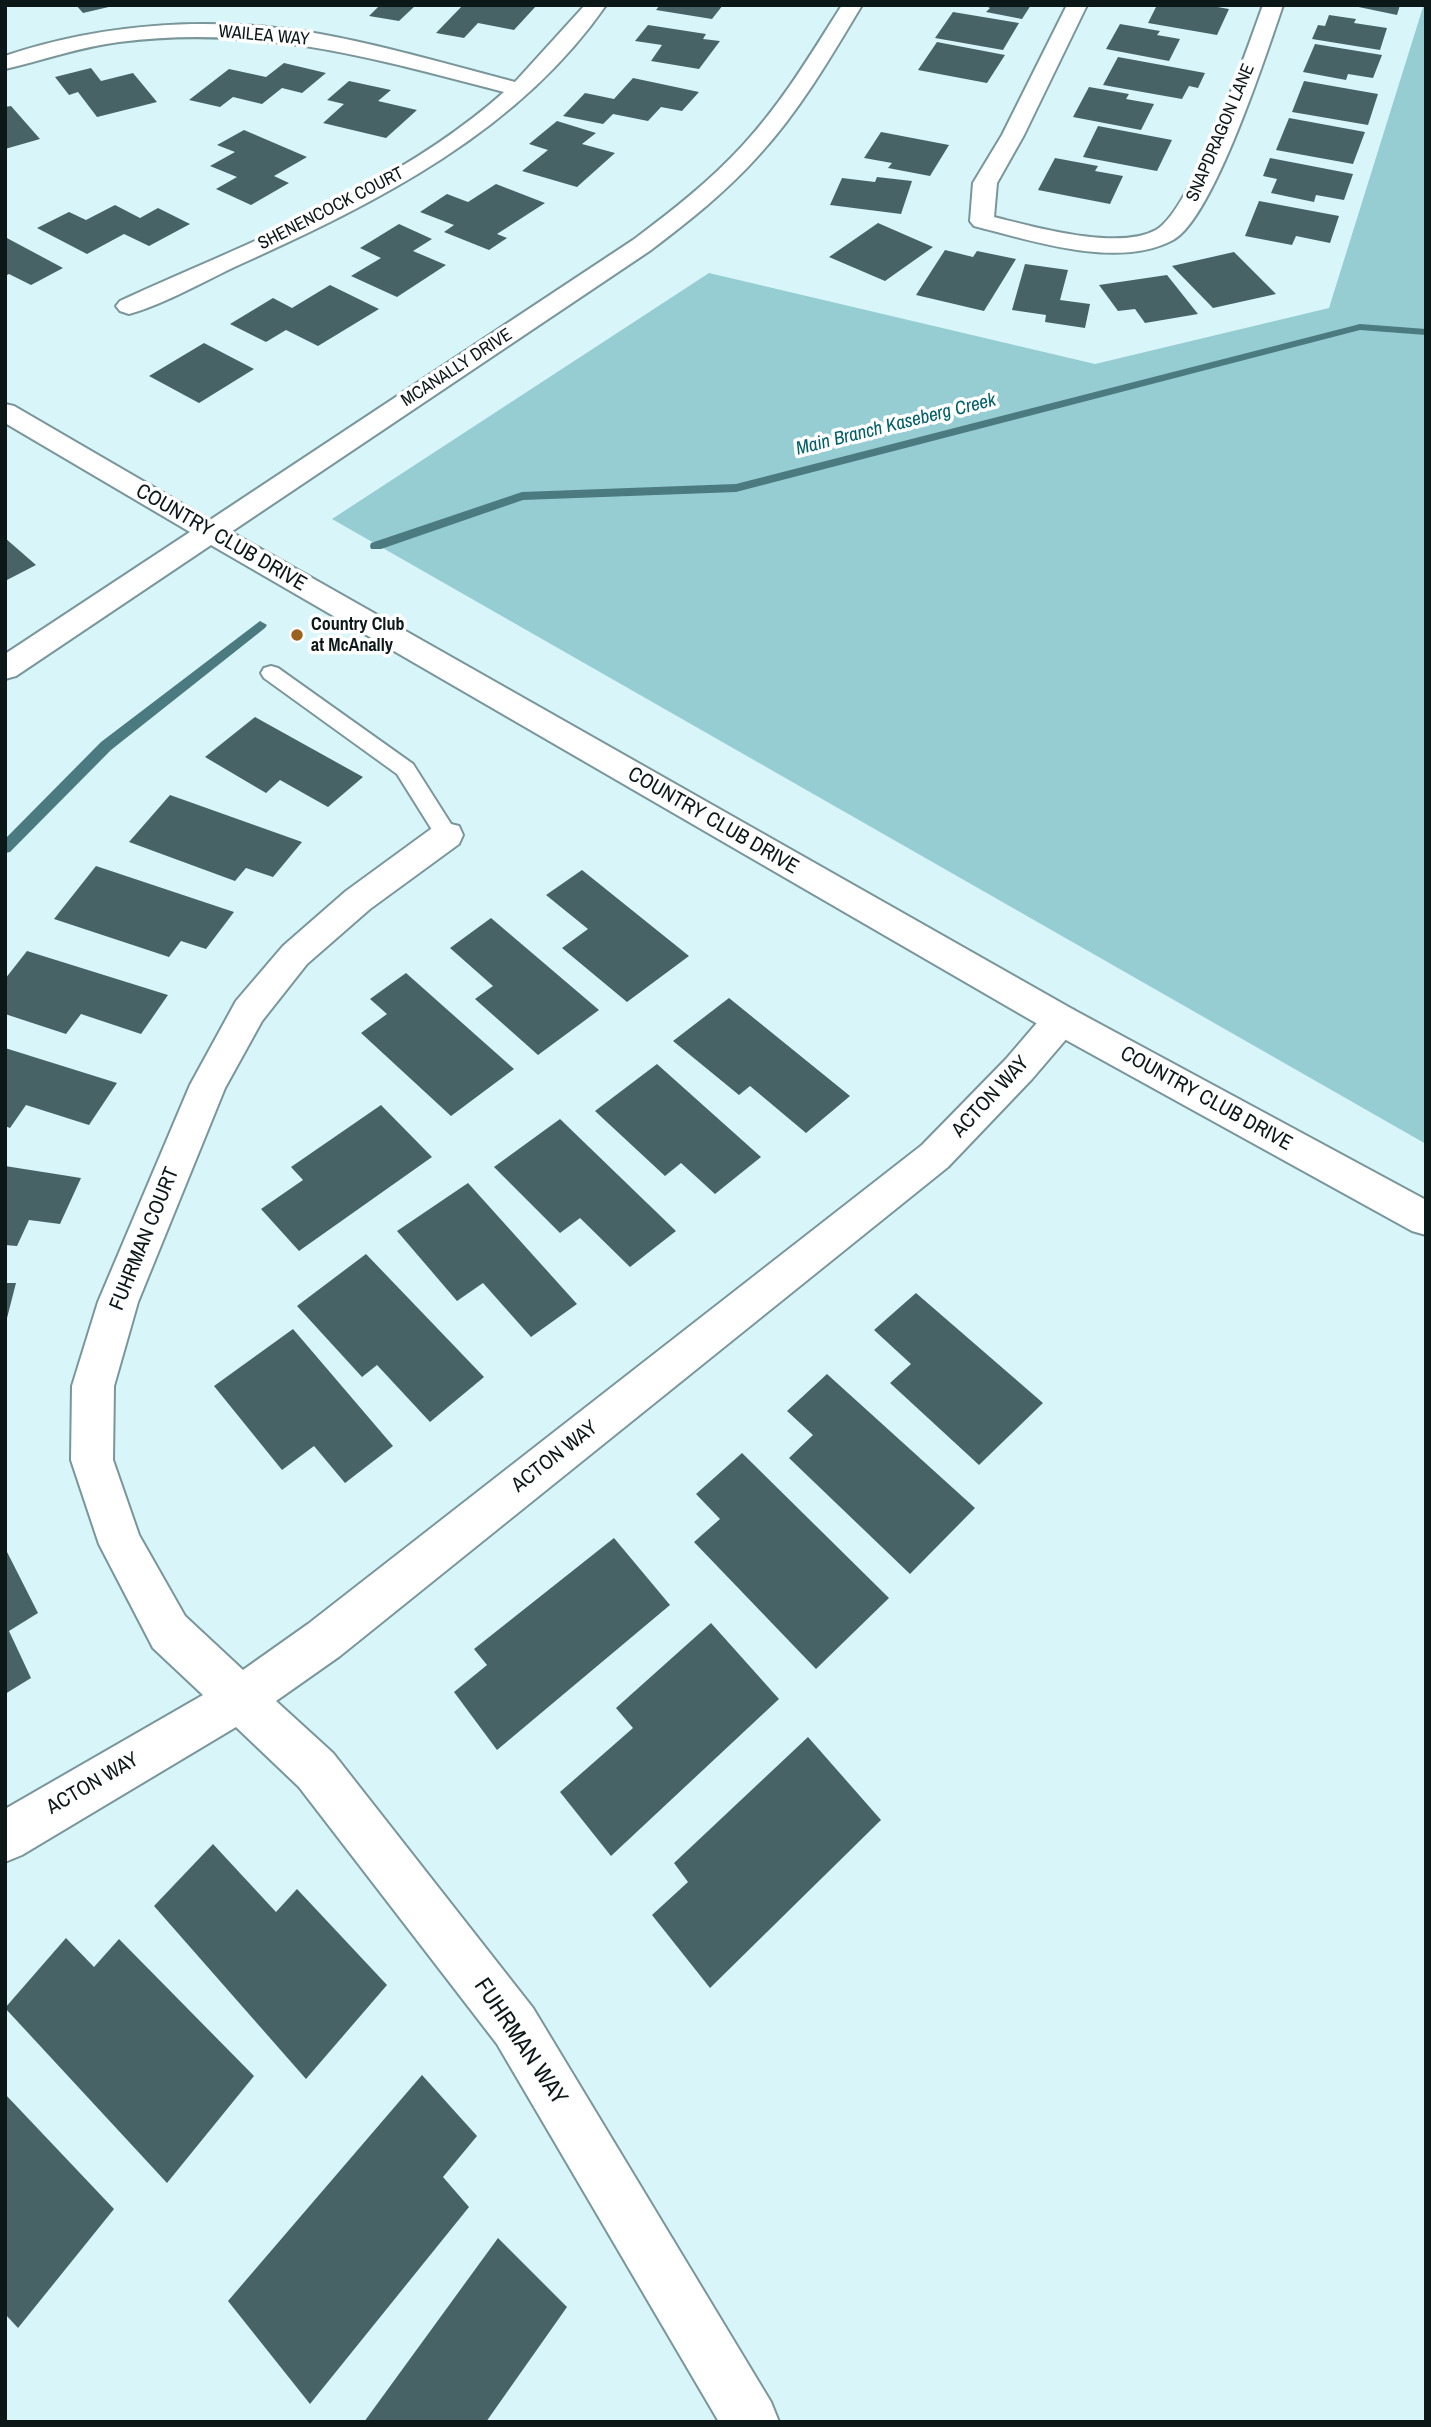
<!DOCTYPE html>
<html>
<head>
<meta charset="utf-8">
<style>
  body { margin:0 }
  #map { position:relative; width:1431px; height:2427px; overflow:hidden; background:#d8f6fa; font-family:"Archivo Narrow",sans-serif }
  canvas { display:block }
  .frame { position:absolute; inset:0; border:7px solid #0c1718; pointer-events:none }
</style>
</head>
<body>
<div id="map">
<canvas width="1431" height="2427"></canvas>
<div class="frame"></div>
</div>
<script>
const context = document.querySelector('canvas').getContext('2d');
context.lineJoin = 'round';
function fillPath(path, color) { context.fillStyle = color; context.fill(path, 'evenodd'); }
function stroke(path, color, width, dash) { context.strokeStyle = color; context.lineWidth = width; context.lineCap = dash ? 'butt' : 'round'; context.setLineDash(dash || []); context.stroke(path); }
function label(font, color, halo, rows, align = 'center') {
  context.font = font + ' "Archivo Narrow",sans-serif'; context.lineWidth = 7; context.setLineDash([]); context.textBaseline = 'middle'; context.strokeStyle = halo; context.fillStyle = color; for (const [text, x, y, turn = 0] of rows) {
    context.save(); context.translate(x, y); context.rotate((+turn || 0) * Math.PI / 180); context.textAlign = isNaN(turn) ? turn : align; if (halo) context.strokeText(text, 0, 0); context.fillText(text, 0, 0); context.restore();
  }
}
fillPath(new Path2D(`
  M 1421,5 L 1426,5 L 1426,1144 L 332,519 L 709,273 L 1095,364 L 1329,308 L 1423,7 Z`), '#96cdd3');
fillPath(new Path2D(`
  M 1360,324 L 1426,329 L 1426,335 L 1360,330 L 736,492 L 523,500 L 381,549 L 371,549 L 370,546 L 371,543 L 522,492 L 736,484 Z
  M 260,621 L 267,625 L 265,628 L 111,750 L 10,852 L 5,853 L 5,839 L 101,742 Z`), '#4b7b80');
fillPath(new Path2D(`
  M 76,5 L 112,5 L 113,6 L 83,13 Z
  M 380,5 L 416,5 L 399,21 L 369,16 Z
  M 463,5 L 537,5 L 514,30 L 478,23 L 464,38 L 436,33 Z
  M 660,5 L 723,5 L 712,19 L 656,10 Z
  M 984,5 L 1031,5 L 1022,19 L 986,12 L 990,8 Z
  M 1157,5 L 1206,5 L 1229,9 L 1217,35 L 1148,23 Z
  M 1349,5 L 1400,5 L 1397,15 Z
  M 953,12 L 1019,23 L 1003,50 L 935,38 Z
  M 1329,15 L 1356,19 L 1354,23 L 1387,28 L 1380,50 L 1312,39 L 1318,25 L 1325,26 Z
  M 1120,24 L 1160,31 L 1157,35 L 1180,39 L 1169,61 L 1106,49 Z
  M 648,25 L 706,34 L 703,39 L 720,41 L 699,69 L 651,61 L 662,45 L 635,41 Z
  M 937,42 L 1005,55 L 987,83 L 918,70 Z
  M 1315,44 L 1382,55 L 1373,78 L 1348,74 L 1346,80 L 1303,72 Z
  M 1118,57 L 1205,73 L 1198,88 L 1189,86 L 1182,99 L 1103,85 Z
  M 284,63 L 326,73 L 302,93 L 282,88 L 262,104 L 233,97 L 220,107 L 189,100 L 229,69 L 266,77 Z
  M 91,68 L 101,81 L 133,73 L 157,102 L 97,117 L 78,92 L 69,95 L 55,77 Z
  M 633,78 L 699,92 L 682,111 L 661,107 L 648,121 L 613,114 L 603,124 L 563,116 L 585,93 L 614,99 Z
  M 349,81 L 391,90 L 378,101 L 417,110 L 386,138 L 323,123 L 344,104 L 327,100 Z
  M 1304,81 L 1378,94 L 1368,125 L 1292,112 Z
  M 1089,87 L 1129,94 L 1126,99 L 1154,104 L 1141,130 L 1073,117 Z
  M 11,106 L 40,139 L 5,149 L 5,107 Z
  M 1289,118 L 1365,132 L 1353,164 L 1276,150 Z
  M 557,121 L 596,133 L 582,144 L 615,153 L 577,187 L 522,171 L 548,150 L 529,144 Z
  M 1098,126 L 1172,140 L 1157,171 L 1083,157 Z
  M 244,130 L 307,157 L 274,176 L 289,183 L 251,205 L 216,189 L 237,177 L 210,166 L 235,152 L 217,145 Z
  M 881,132 L 949,145 L 930,176 L 888,168 L 892,163 L 864,158 Z
  M 1055,158 L 1098,166 L 1095,171 L 1123,176 L 1110,204 L 1038,190 Z
  M 1270,158 L 1353,174 L 1344,200 L 1316,195 L 1314,202 L 1271,193 L 1277,179 L 1263,176 Z
  M 877,177 L 912,181 L 901,214 L 830,205 L 842,178 L 875,182 Z
  M 496,184 L 545,203 L 497,234 L 507,238 L 489,250 L 444,232 L 454,225 L 420,212 L 447,194 L 468,202 Z
  M 1259,201 L 1339,216 L 1330,243 L 1296,236 L 1292,245 L 1245,236 Z
  M 115,205 L 140,218 L 158,208 L 190,224 L 149,246 L 124,234 L 87,254 L 37,228 L 69,212 L 86,220 Z
  M 878,223 L 933,247 L 885,281 L 829,257 Z
  M 399,224 L 432,239 L 413,251 L 446,265 L 397,297 L 351,276 L 381,258 L 360,248 Z
  M 5,237 L 63,268 L 31,285 L 9,274 L 5,276 Z
  M 945,250 L 973,257 L 977,251 L 1016,259 L 984,311 L 916,295 Z
  M 1234,252 L 1276,294 L 1213,308 L 1172,266 Z
  M 1025,264 L 1068,270 L 1060,300 L 1090,304 L 1085,328 L 1045,322 L 1046,315 L 1012,310 Z
  M 1167,275 L 1198,314 L 1145,323 L 1135,309 L 1118,311 L 1099,285 Z
  M 330,285 L 379,309 L 318,346 L 286,330 L 266,342 L 230,324 L 273,298 L 292,308 Z
  M 204,343 L 254,369 L 199,403 L 149,376 Z
  M 5,538 L 36,565 L 5,581 Z
  M 255,717 L 363,777 L 328,807 L 280,780 L 266,793 L 205,757 Z
  M 170,795 L 302,842 L 273,877 L 246,868 L 235,881 L 129,842 Z
  M 96,866 L 234,912 L 206,949 L 181,941 L 169,957 L 54,919 Z
  M 582,870 L 689,956 L 627,1002 L 562,948 L 588,929 L 546,895 Z
  M 491,918 L 599,1010 L 538,1055 L 475,999 L 493,986 L 450,948 Z
  M 27,951 L 168,995 L 141,1034 L 81,1014 L 66,1034 L 5,1014 L 5,979 Z
  M 406,973 L 514,1069 L 451,1116 L 361,1033 L 387,1014 L 370,999 Z
  M 729,998 L 850,1096 L 806,1133 L 750,1086 L 739,1095 L 673,1041 Z
  M 5,1048 L 117,1083 L 89,1125 L 26,1105 L 10,1128 L 5,1126 Z
  M 657,1064 L 761,1157 L 715,1194 L 681,1163 L 665,1176 L 595,1111 Z
  M 381,1105 L 432,1157 L 299,1251 L 261,1209 L 303,1180 L 291,1167 Z
  M 560,1119 L 676,1231 L 630,1267 L 580,1218 L 560,1233 L 494,1167 Z
  M 5,1166 L 81,1178 L 60,1224 L 29,1220 L 17,1246 L 5,1245 Z
  M 468,1183 L 577,1304 L 531,1337 L 483,1283 L 457,1301 L 397,1231 Z
  M 366,1254 L 484,1377 L 430,1422 L 377,1365 L 362,1377 L 297,1306 Z
  M 5,1283 L 16,1283 L 6,1322 L 5,1322 Z
  M 916,1293 L 1043,1403 L 979,1465 L 890,1383 L 911,1364 L 874,1330 Z
  M 293,1329 L 393,1446 L 345,1483 L 314,1446 L 282,1470 L 214,1386 Z
  M 827,1374 L 975,1508 L 910,1574 L 789,1458 L 813,1435 L 787,1411 Z
  M 742,1453 L 889,1598 L 816,1669 L 694,1542 L 720,1519 L 696,1494 Z
  M 614,1538 L 670,1605 L 497,1750 L 454,1692 L 487,1665 L 474,1649 Z
  M 5,1548 L 38,1613 L 9,1631 L 31,1678 L 5,1694 Z
  M 711,1623 L 779,1699 L 611,1856 L 560,1792 L 633,1728 L 616,1708 Z
  M 808,1737 L 881,1820 L 710,1988 L 652,1915 L 688,1882 L 674,1863 Z
  M 213,1844 L 276,1912 L 297,1889 L 387,1985 L 306,2079 L 154,1906 Z
  M 66,1938 L 94,1967 L 119,1939 L 254,2076 L 167,2183 L 5,2008 Z
  M 422,2075 L 477,2136 L 443,2177 L 469,2207 L 310,2404 L 228,2301 Z
  M 5,2094 L 114,2209 L 18,2328 L 5,2314 Z
  M 498,2238 L 567,2307 L 486,2422 L 364,2422 Z`), '#486366');
const service = new Path2D(`
  M 271,666 L 278,668 L 413,764 L 458,835 L 455,841 L 447,843 L 439,841 L 397,774 L 264,678 L 261,673 L 264,668 Z`);
const minor = new Path2D(`
  M 585,5 L 606,5 C 518,132 378,202 241,264 C 206,280 165,304 129,314 L 120,311 L 116,306 L 120,301 C 251,241 395,189 504,92 C 373,58 257,24 119,42 C 80,47 44,60 5,69 L 5,56 C 106,22 215,16 320,34 C 386,46 450,65 515,82 Z
  M 1067,5 L 1087,5 L 1024,135 L 997,183 L 994,217 C 1035,227 1118,251 1156,230 C 1192,210 1247,49 1263,5 L 1283,5 C 1267,52 1213,219 1173,240 C 1117,270 1030,240 974,226 L 970,221 L 973,183 L 1002,135 Z
  M 447,823 L 459,826 L 463,835 L 459,844 L 370,909 L 307,964 L 262,1021 L 225,1088 L 138,1302 L 114,1386 L 113,1460 L 139,1535 L 185,1616 L 243,1670 L 308,1624 L 922,1145 L 1006,1059 L 1048,1010 L 1061,1006 L 1074,1010 L 1079,1020 L 1074,1030 L 1032,1079 L 948,1167 L 340,1656 L 276,1701 L 333,1753 L 533,2008 L 771,2402 L 779,2422 L 719,2422 L 497,2044 L 299,1787 L 236,1727 L 22,1855 L 5,1862 L 5,1809 L 203,1695 L 153,1648 L 99,1544 L 71,1460 L 72,1386 L 98,1302 L 190,1085 L 236,1001 L 283,946 L 346,891 L 435,826 Z`);
const tertiary = new Path2D(`
  M 842,5 L 862,5 C 831,57 800,110 759,155 C 727,191 689,221 651,250 L 231,532 L 1074,1010 L 1426,1200 L 1426,1235 L 1412,1231 L 1048,1030 L 211,545 L 16,676 L 5,679 L 5,654 L 190,532 L 5,423 L 5,404 L 14,406 L 210,520 L 633,240 C 672,211 710,181 743,145 C 782,103 811,54 842,5 Z`);
stroke(service, '#7a969a', 4);
stroke(minor, '#7a969a', 4);
stroke(tertiary, '#7a969a', 4);
fillPath(service, '#fff');
fillPath(minor, '#fff');
fillPath(tertiary, '#fff');
for (const [x, y, r, color] of [
  [297,635,7,"#9a611f"]
]) { const dot = new Path2D(); dot.arc(x, y, r, 0, 2 * Math.PI); context.fillStyle = color; context.fill(dot); stroke(dot, '#fff', 2.5); }
label('18px', '#0c1718', '#fff', [
  ["WAILEA WAY",264,36,5],
  ["SNAPDRAGON LANE",1221,133,-67],
  ["SHENENCOCK COURT",331,209,-27],
  ["MCANALLY DRIVE",457,368,-33]
]);
label('bold 18px', '#0c1718', '#fff', [
  ["Country Club",311,625],
  ["at McAnally",311,646]
], 'left');
label('italic 19px', '#006068', '#fff', [
  ["Main Branch Kaseberg Creek",896,425,-14]
]);
label('21px', '#0c1718', '#fff', [
  ["COUNTRY CLUB DRIVE",221,538,30],
  ["COUNTRY CLUB DRIVE",713,821,30],
  ["ACTON WAY",991,1097,-47],
  ["COUNTRY CLUB DRIVE",1206,1099,29],
  ["FUHRMAN COURT",145,1239,-68],
  ["ACTON WAY",555,1457,-38],
  ["ACTON WAY",93,1784,-30]
]);
label('24px', '#0c1718', '#fff', [
  ["FUHRMAN WAY",520,2042,56]
]);
</script>
</body>
</html>
